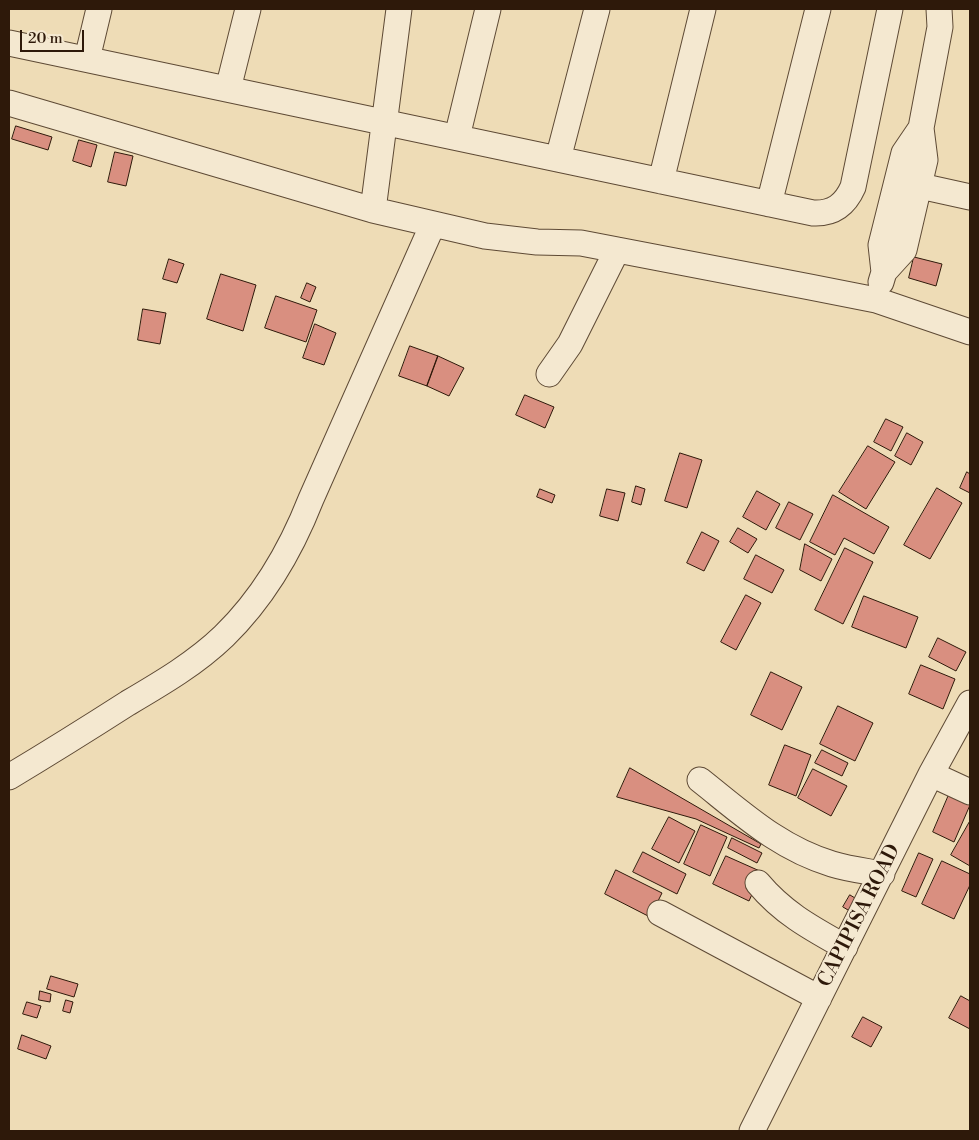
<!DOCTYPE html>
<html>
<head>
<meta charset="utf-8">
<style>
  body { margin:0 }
  #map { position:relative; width:979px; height:1140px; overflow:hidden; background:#eedcb6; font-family:"Libre Bodoni",serif }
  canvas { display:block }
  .frame { position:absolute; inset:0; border:10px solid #2e190a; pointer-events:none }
  .scale { position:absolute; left:20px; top:30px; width:64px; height:22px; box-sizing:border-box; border:2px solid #2e190a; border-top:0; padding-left:6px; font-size:15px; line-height:18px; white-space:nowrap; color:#2e190a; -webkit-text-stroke:4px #f4e8d0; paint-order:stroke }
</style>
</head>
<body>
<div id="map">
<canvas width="979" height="1140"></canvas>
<div class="frame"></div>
<div class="scale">20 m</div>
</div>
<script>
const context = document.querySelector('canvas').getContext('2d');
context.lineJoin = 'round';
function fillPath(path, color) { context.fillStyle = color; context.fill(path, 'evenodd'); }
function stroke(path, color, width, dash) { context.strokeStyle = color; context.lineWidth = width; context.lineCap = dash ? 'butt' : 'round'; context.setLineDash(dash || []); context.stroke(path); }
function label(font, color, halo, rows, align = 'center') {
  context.font = font + ' "Libre Bodoni",serif'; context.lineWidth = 4; context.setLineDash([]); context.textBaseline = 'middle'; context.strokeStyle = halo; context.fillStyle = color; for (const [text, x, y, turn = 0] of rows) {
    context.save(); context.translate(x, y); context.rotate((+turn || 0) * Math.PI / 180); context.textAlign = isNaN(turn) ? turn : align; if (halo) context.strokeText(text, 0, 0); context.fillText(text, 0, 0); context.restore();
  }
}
const building = new Path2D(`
  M 16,126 L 52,137 L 48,150 L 12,139 Z
  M 79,140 L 97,145 L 91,167 L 73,161 Z
  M 115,152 L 133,156 L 126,186 L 108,182 Z
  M 914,257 L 942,264 L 936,286 L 909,278 Z
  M 169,259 L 184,264 L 177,283 L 163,279 Z
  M 221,274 L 256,285 L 243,331 L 207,319 Z
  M 307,283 L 316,287 L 310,302 L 301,298 Z
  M 276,296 L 317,310 L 306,342 L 265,328 Z
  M 143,309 L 166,313 L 160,344 L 138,340 Z
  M 315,324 L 336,333 L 324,365 L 303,358 Z
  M 410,346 L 438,356 L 427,386 L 399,376 Z
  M 438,356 L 464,368 L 449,396 L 427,386 Z
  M 525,395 L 554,407 L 545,428 L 516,415 Z
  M 886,419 L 903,427 L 891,451 L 874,442 Z
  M 907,433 L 923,442 L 911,465 L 895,456 Z
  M 868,446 L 895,462 L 866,509 L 839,492 Z
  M 680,453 L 702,460 L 687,508 L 665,501 Z
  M 967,472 L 970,474 L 970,493 L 960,488 Z
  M 636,486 L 645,489 L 641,505 L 632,502 Z
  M 937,488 L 962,503 L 930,559 L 904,545 Z
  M 540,489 L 555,495 L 552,503 L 537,497 Z
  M 607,489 L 625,493 L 618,521 L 600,516 Z
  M 757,491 L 780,504 L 766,530 L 743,517 Z
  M 833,495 L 889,527 L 874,554 L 844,538 L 835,555 L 810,542 Z
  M 789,502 L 813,514 L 800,540 L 776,528 Z
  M 738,528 L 757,539 L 748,553 L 730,542 Z
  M 702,532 L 719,541 L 704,571 L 687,563 Z
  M 805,544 L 832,559 L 821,581 L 800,570 Z
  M 845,548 L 873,562 L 843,624 L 815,610 Z
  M 756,555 L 784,570 L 772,593 L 744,579 Z
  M 746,595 L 761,603 L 736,650 L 721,642 Z
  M 864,596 L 918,617 L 906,648 L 852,627 Z
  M 938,638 L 966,652 L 956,671 L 929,657 Z
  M 921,665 L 955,679 L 943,709 L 909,694 Z
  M 771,672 L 802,687 L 782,730 L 751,715 Z
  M 838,706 L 873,723 L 855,761 L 820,744 Z
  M 785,745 L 811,755 L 796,796 L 769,785 Z
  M 822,750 L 848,763 L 842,776 L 815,763 Z
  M 630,768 L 761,844 L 759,848 L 696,819 L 617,797 Z
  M 813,769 L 847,786 L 831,816 L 798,798 Z
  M 951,790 L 970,799 L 970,805 L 954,842 L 933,832 Z
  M 669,817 L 695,831 L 679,863 L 652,849 Z
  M 970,821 L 970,866 L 951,855 Z
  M 701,825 L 727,837 L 710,876 L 684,864 Z
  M 732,838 L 762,853 L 757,863 L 728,848 Z
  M 643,852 L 686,874 L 677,894 L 633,872 Z
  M 919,853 L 933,859 L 916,897 L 902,891 Z
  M 726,856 L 762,872 L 749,901 L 713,884 Z
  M 942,861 L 970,874 L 970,885 L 954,919 L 922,904 Z
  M 616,870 L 662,893 L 650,917 L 605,894 Z
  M 850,895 L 860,901 L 853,913 L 843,907 Z
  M 51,976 L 78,984 L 74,997 L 47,989 Z
  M 40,991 L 51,994 L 50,1002 L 39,1000 Z
  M 961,996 L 970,1001 L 970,1029 L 949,1018 Z
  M 66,1000 L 73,1002 L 70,1013 L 63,1011 Z
  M 27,1002 L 41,1006 L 37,1018 L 23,1014 Z
  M 863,1017 L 882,1027 L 871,1047 L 852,1037 Z
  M 22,1035 L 51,1046 L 46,1059 L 18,1049 Z`);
fillPath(building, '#d98f80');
stroke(building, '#2e190a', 1);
const minor = new Path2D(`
  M 9,43 L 813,213 C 833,214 845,205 853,187 L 890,9
  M 87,59 L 99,9
  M 228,89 L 248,9
  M 9,103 L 373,210 L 485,236 L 537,242 L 581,243 L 810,287 L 876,300 L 970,332
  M 457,137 L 488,9
  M 558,159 L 597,9
  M 661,181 L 703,9
  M 902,182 L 970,197
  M 769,204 L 818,9
  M 373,210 L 399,9
  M 884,272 L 904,250 L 925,160 L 921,128 L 940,27 L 939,9
  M 881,282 L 884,272 L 881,245 L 904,153 L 921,128
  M 549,374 L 570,344 L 617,250
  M 931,774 L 970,792
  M 9,777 C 49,753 89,728 128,703 C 162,683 196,663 224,636 C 264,597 291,550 311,499 L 433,224
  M 700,780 C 743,814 779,848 832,864 C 848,869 865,871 882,874
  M 758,883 C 783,913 811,928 845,947
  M 660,913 L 819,998
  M 752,1131 L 931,774 L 970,703`);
stroke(minor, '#5e4a35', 27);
stroke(minor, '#f4e8d0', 25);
label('20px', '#2e190a', '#f4e8d0', [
  ["CAPIPISA ROAD",860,916,-63]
]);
</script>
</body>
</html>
